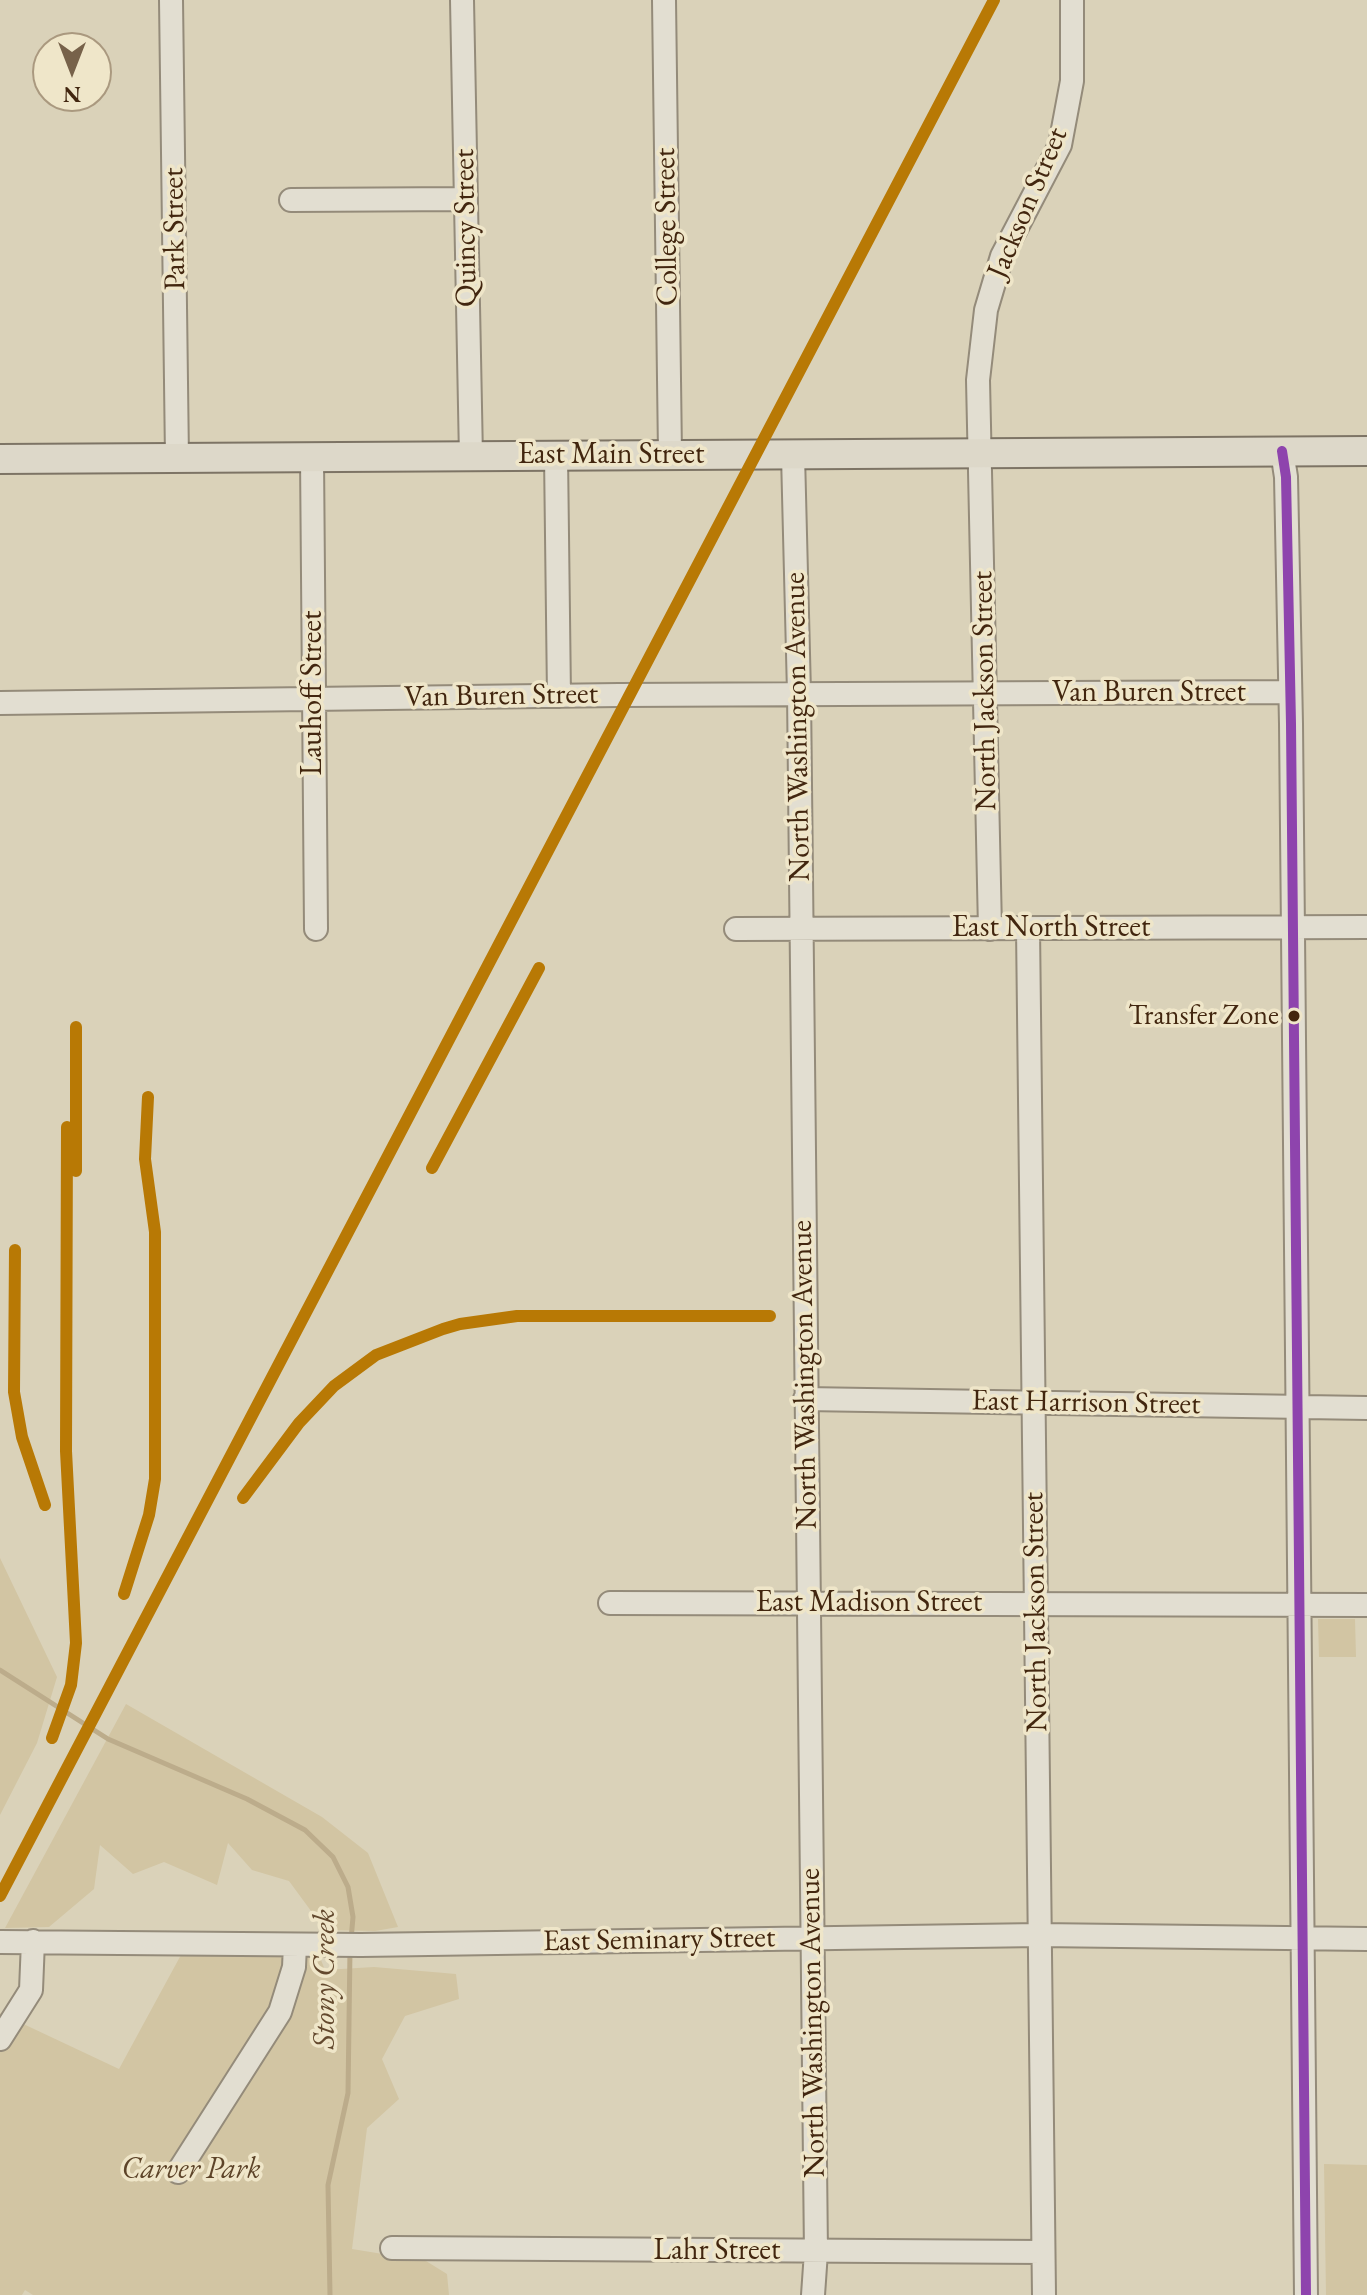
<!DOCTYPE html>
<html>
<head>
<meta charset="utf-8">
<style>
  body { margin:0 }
  #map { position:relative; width:1367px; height:2295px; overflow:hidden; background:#dad2b9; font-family:"EB Garamond",serif }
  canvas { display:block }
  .north { position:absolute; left:32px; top:32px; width:80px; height:80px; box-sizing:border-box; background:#efe6c9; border:2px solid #aa997f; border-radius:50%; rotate:180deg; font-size:22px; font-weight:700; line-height:32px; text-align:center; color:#42260f }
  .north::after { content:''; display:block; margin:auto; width:28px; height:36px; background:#77624a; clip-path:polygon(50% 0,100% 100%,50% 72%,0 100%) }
</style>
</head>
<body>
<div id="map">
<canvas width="1367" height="2295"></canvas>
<div class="north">N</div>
</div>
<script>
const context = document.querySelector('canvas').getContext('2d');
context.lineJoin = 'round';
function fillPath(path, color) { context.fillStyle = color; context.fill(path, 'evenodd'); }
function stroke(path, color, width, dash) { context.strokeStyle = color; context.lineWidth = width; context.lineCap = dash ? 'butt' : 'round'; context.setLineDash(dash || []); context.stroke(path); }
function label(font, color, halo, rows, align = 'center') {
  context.font = font + ' "EB Garamond",serif'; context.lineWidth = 7; context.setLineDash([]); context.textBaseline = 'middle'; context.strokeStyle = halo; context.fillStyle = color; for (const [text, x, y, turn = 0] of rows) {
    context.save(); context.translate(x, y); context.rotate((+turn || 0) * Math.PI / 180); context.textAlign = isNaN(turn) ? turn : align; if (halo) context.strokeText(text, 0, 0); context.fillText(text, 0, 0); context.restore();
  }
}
fillPath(new Path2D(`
  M 0,1558 L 57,1677 L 37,1743 L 0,1815 Z
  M 1318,1619 L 1355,1619 L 1356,1657 L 1319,1657 Z
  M 126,1704 L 322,1817 L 368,1853 L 398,1927 L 375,1931 L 325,1930 L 289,1881 L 252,1870 L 228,1843 L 217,1885 L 164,1862 L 133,1874 L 100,1845 L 94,1889 L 49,1927 L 5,1928 Z
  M 188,1942 L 315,1945 L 325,1970 L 374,1967 L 456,1974 L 459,1999 L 405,2016 L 382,2059 L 399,2099 L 367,2128 L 352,2249 L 426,2261 L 447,2274 L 449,2295 L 33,2295 L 25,2290 L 22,2295 L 0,2295 L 0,2013 L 119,2069 Z
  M 1324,2164 L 1367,2165 L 1367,2295 L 1326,2295 Z`), '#d2c5a3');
stroke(new Path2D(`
  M 0,1670 L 108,1739 L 247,1799 L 305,1830 L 333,1857 L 348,1887 L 353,1917 L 351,1940
  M 330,2295 L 328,2185 L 348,2093 L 350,1950`), '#bcac8b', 5);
const minor = new Path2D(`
  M 171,0 L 177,458
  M 462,0 L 471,457
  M 664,0 L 670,454
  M 291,200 L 465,199
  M 1282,451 L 1286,477 L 1291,724 L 1306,2295
  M 556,455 L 559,696
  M 793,455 L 799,693 L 816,2252 L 813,2295
  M 312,457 L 316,929
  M 0,703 L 619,695 L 1290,692
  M 1028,928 L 1044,2295
  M 736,929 L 1367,927
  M 990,929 L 978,380 L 986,310 L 1002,256 L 1060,145 L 1072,81 L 1072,0
  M 805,1399 L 1367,1408
  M 610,1603 L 1367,1605
  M 0,1942 L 361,1945 L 1039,1935 L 1367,1939
  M 0,2039 L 31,1990 L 33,1941
  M 178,2172 L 280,2012 L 294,1967 L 295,1945
  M 392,2248 L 1043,2252`);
const major = new Path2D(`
  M 0,459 L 1367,451`);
stroke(minor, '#948b7a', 26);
stroke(major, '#7d7465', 32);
stroke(minor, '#e2ded1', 22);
stroke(major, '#ddd8c9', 28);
stroke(new Path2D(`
  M 1282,451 L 1286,477 L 1291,724 L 1306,2295`), '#8e44ad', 10);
stroke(new Path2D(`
  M 76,1027 L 76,1171
  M 432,1168 L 539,968
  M 15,1250 L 14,1392 L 22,1437 L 45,1505
  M 243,1498 L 299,1423 L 334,1386 L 376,1355 L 443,1329 L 460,1324 L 517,1316 L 770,1316
  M 124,1594 L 149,1515 L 155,1479 L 155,1232 L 145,1159 L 148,1097
  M 52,1738 L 71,1685 L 76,1643 L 66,1451 L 67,1127
  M 0,1896 L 994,0`), '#b87905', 12);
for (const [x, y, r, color] of [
  [1294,1016,7,"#42260f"]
]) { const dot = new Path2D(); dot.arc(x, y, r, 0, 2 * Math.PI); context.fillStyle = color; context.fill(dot); stroke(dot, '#efe6c9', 3); }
label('28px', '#42260f', '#efe6c9', [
  ["Transfer Zone",1279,1016]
], 'right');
label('30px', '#42260f', '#efe6c9', [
  ["Jackson Street",1028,203,-67],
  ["College Street",667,227,-91],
  ["Quincy Street",466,228,-91],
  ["Park Street",175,229,-91],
  ["East Main Street",611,455],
  ["North Jackson Street",985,691,-91],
  ["Lauhoff Street",313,693,-90],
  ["Van Buren Street",1149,693],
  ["Van Buren Street",501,696,-1],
  ["North Washington Avenue",798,727,-91],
  ["East North Street",1051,928],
  ["North Washington Avenue",805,1375,-91],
  ["East Harrison Street",1086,1403,1],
  ["East Madison Street",869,1603],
  ["North Jackson Street",1036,1612,-91],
  ["East Seminary Street",659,1940,-1],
  ["North Washington Avenue",813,2023,-91],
  ["Lahr Street",717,2251]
]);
label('italic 30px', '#5d4429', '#efe6c9', [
  ["Carver Park",191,2170]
]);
label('italic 32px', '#63492e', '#efe6c9', [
  ["Stony Creek",325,1979,-90]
]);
</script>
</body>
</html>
